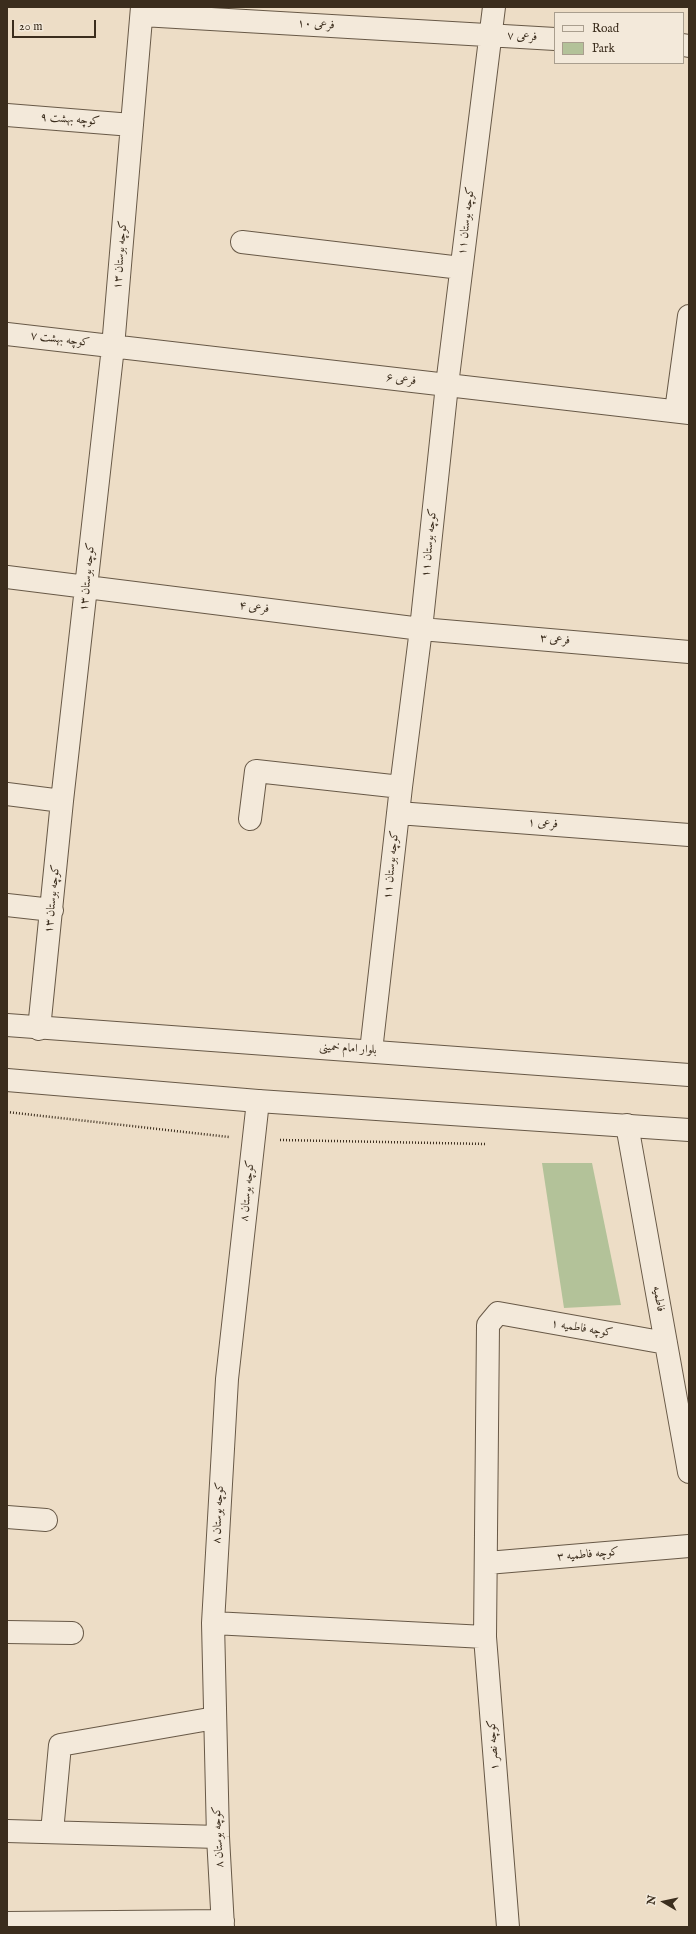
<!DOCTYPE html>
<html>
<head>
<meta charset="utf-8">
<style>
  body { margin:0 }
  #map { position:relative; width:696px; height:1934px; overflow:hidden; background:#edddc6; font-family:"IM FELL English",serif }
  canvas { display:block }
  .frame { position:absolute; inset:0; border:8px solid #3b2d1d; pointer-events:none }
  .legend { position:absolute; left:554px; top:12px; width:130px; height:52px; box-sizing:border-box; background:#f3e9da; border:1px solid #a99e8e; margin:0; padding:5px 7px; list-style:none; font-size:12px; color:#3b2d1d }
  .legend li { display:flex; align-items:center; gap:8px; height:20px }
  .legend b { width:20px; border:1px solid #a99e8e }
  .north { position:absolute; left:644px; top:1882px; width:40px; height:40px; -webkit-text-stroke:3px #f3e9da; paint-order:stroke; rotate:279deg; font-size:11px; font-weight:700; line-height:16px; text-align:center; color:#3b2d1d }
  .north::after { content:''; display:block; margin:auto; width:14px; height:18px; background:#3b2d1d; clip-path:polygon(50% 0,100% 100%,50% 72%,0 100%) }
  .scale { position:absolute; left:12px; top:20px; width:84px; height:18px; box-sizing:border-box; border:2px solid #3b2d1d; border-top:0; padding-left:5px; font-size:12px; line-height:14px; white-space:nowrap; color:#3b2d1d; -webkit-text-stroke:3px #f3e9da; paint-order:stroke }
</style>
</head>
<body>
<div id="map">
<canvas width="696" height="1934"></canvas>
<div class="frame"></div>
<ul class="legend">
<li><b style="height:5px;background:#f3e9da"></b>Road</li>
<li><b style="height:11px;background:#b3c299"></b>Park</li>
</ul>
<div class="north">N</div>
<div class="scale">20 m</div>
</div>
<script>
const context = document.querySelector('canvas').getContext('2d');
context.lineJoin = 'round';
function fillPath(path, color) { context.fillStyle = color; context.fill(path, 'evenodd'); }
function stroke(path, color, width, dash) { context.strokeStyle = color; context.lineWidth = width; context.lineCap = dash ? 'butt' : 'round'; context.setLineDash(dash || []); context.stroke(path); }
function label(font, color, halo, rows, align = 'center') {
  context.font = font + ' "IM FELL English",Amiri,serif'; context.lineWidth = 4; context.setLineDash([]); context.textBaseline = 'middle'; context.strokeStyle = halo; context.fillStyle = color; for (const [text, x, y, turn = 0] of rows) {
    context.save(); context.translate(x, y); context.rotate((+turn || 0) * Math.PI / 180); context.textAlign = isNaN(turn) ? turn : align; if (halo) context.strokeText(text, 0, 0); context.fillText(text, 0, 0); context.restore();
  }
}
fillPath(new Path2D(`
  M 542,1163 L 592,1163 L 621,1305 L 564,1308 Z`), '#b3c299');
const minor = new Path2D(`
  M 142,15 L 555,39
  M 683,45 L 689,46
  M 7,115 L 132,125
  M 242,242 L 461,268
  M 7,334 L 689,413
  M 676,411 L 689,316
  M 7,577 L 421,629 L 689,652
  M 7,794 L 62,801
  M 398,813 L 689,835
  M 250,819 L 256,771 L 401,787
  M 7,905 L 52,910
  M 39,1029 L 62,801 L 113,347 L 142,7
  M 371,1051 L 401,787 L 421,629 L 447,385 L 494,7
  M 627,1125 L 689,1472
  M 7,1517 L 46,1520
  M 487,1563 L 689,1546
  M 213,1623 L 485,1637
  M 7,1632 L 72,1633
  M 7,1831 L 218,1837
  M 52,1832 L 60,1745 L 215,1718
  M 7,1923 L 223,1921
  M 223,1927 L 218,1837 L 213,1623 L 227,1379 L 258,1101
  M 508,1927 L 485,1637 L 488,1325 L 498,1313 L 666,1343`);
const tertiary = new Path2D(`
  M 7,1025 L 689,1075
  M 7,1080 L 258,1101 L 689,1130`);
stroke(minor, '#685947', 24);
stroke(tertiary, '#685947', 24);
stroke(new Path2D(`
  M 7,1112 L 229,1137
  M 280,1140 L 487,1144`), '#3b2d1d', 2.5, [1, 2]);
stroke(minor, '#f3e9da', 22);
stroke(tertiary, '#f3e9da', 22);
label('12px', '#3b2d1d', '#f3e9da', [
  ["فرعی ۱۰",316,25,3],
  ["فرعی ۷",522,37,3],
  ["کوچه بهشت ۹",70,120,4],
  ["کوچه بوستان ۱۱",467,221,-83],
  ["کوچه بوستان ۱۳",121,255,-85],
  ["کوچه بهشت ۷",60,340,7],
  ["فرعی ۶",401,380,7],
  ["کوچه بوستان ۱۱",430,543,-84],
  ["کوچه بوستان ۱۳",88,577,-84],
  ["فرعی ۴",254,608,7],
  ["فرعی ۳",555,640,5],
  ["فرعی ۱",543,824,4],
  ["کوچه بوستان ۱۱",392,865,-84],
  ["کوچه بوستان ۱۳",53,899,-84],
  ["بلوار امام خمینی",348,1049,4],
  ["کوچه بوستان ۸",248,1191,-84],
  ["فاطمیه",658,1299,80],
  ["کوچه فاطمیه ۱",582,1329,9],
  ["کوچه بوستان ۸",219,1513,-87],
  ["کوچه فاطمیه ۳",588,1555,-5],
  ["کوچه نصر ۱",494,1745,-94],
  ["کوچه بوستان ۸",219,1837,-93]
]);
</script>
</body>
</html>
